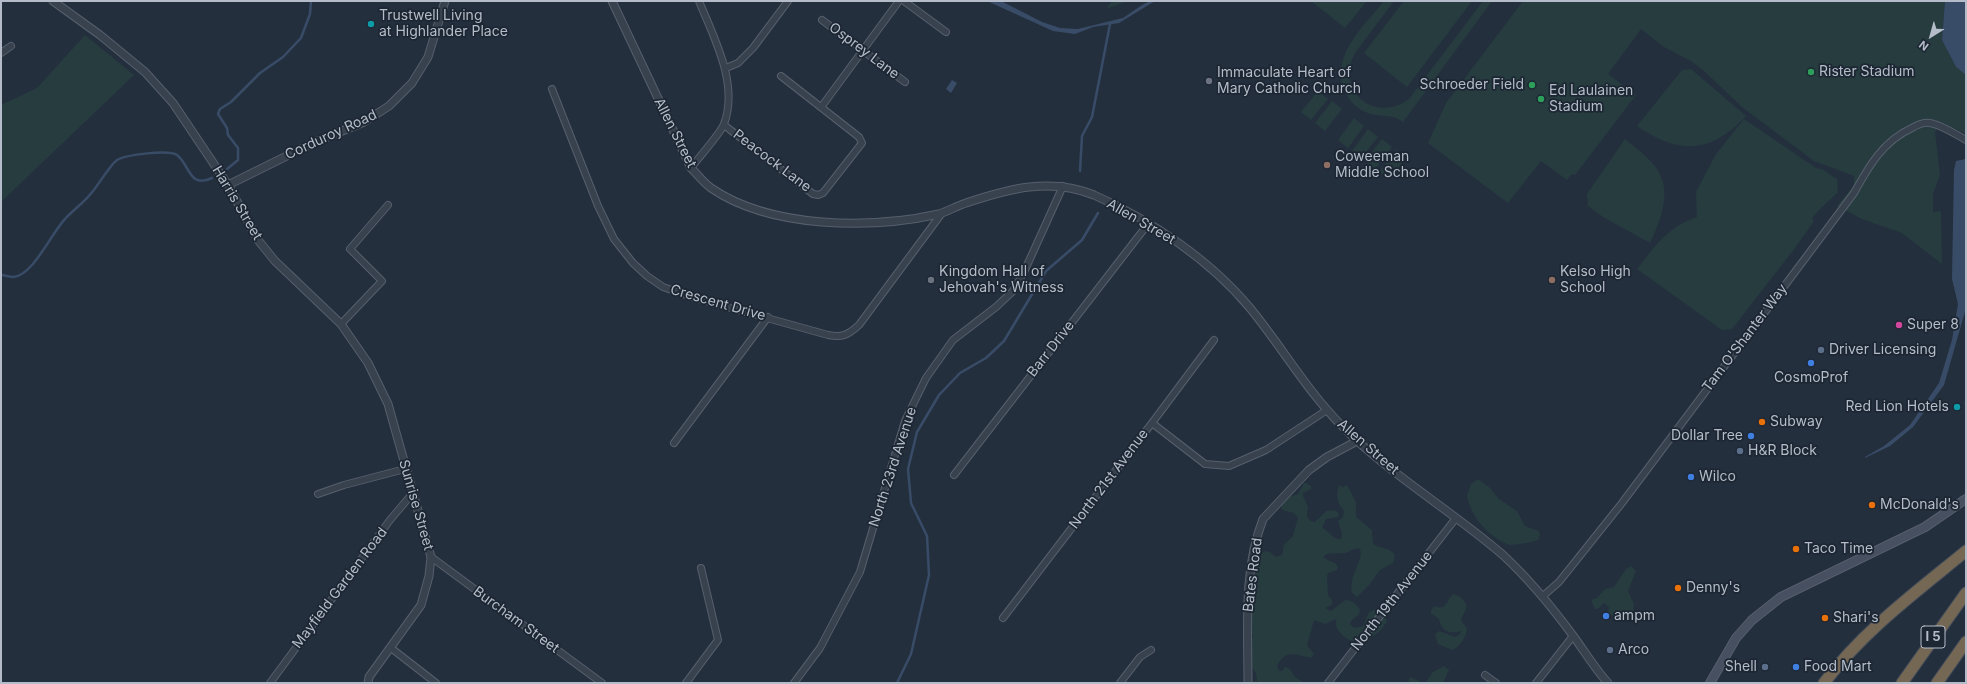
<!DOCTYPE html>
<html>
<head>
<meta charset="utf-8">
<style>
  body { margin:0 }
  #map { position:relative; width:1967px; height:684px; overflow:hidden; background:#242f3e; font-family:Inter,sans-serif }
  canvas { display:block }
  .frame { position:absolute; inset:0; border:2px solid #b4bcc9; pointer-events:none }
  .north { position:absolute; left:1911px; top:16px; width:40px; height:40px; -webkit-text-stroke:3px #1d2633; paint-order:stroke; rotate:217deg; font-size:11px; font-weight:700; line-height:16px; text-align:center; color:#b4bcc9 }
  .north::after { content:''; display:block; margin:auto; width:14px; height:18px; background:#b4bcc9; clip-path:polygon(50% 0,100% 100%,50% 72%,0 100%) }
</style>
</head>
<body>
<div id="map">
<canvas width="1967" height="684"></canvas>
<div class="frame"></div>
<div class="north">N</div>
</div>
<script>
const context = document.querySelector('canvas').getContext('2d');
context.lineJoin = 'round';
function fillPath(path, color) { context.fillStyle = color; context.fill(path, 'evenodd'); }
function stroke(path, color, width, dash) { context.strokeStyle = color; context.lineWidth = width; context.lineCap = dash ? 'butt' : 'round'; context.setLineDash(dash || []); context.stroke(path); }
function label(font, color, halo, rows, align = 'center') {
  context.font = font + ' Inter,sans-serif'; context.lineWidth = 3.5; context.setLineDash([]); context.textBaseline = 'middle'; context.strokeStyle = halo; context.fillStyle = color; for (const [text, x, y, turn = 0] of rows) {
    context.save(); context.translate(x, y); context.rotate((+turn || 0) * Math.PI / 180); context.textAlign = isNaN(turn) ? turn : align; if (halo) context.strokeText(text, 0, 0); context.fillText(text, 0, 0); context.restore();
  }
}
fillPath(new Path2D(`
  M 1112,1 L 1128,1 L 1106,9 Z
  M 1311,1 L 1367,1 L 1345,28 Z
  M 1384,1 L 1394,1 L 1355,53 C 1334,91 1375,124 1409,99 L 1483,1 L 1492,1 L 1403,122 C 1389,112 1379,119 1363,111 C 1356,107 1350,101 1346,94 C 1327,59 1364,26 1384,1 Z
  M 1404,1 L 1472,1 L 1407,87 L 1364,53 Z
  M 1523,1 L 1945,1 L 1942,40 L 1956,67 L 1966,75 L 1966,134 L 1941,122 L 1935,132 L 1940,175 L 1933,194 L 1933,212 L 1941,211 L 1942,264 L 1902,233 L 1862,219 L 1837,206 L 1854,185 L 1854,176 L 1814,161 L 1742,107 L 1703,70 L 1691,61 L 1664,47 L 1641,29 L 1608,74 L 1636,95 L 1575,175 L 1572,174 L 1567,180 L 1541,161 L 1508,203 L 1428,143 L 1446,103 Z
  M 85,35 L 134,75 L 1,202 L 1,105 L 37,88 Z
  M 1691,69 L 1746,116 C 1711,154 1679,155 1637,126 L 1682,70 Z
  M 1318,91 L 1328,99 L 1311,120 L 1301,112 Z
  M 1332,101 L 1342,109 L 1325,131 L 1315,123 Z
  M 1354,118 L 1364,126 L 1348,148 L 1338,140 Z
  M 1744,119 L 1816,168 L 1822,169 L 1837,179 L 1838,192 C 1829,201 1820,208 1812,218 L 1814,221 L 1795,248 L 1732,329 L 1722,330 L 1637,269 C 1654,247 1670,225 1697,217 L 1696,192 L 1716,154 Z
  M 1368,129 L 1378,137 L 1361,158 L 1352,151 Z
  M 1382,139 L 1392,147 L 1375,169 L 1365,161 Z
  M 1625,139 C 1637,149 1653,160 1660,174 C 1671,195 1659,224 1650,243 L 1603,217 L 1588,206 L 1587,194 Z
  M 1396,150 L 1406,158 L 1389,179 L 1379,172 Z
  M 1478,479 L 1490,488 L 1499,499 L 1517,511 L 1525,526 L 1539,531 L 1540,534 L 1539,539 C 1536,542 1515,545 1510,545 C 1489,538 1471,517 1467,496 L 1471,484 Z
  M 1304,483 L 1306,483 L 1311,486 L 1311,489 L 1303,493 L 1303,496 L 1308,507 L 1307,516 L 1310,521 L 1315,522 L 1326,511 L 1335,510 L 1339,514 L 1338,517 L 1326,519 L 1322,527 L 1335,538 L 1341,539 L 1342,533 L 1338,521 L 1343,517 L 1344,511 C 1338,504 1335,495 1339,485 L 1342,487 L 1347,485 L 1356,502 L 1356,517 L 1372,530 L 1373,544 C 1381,549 1390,547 1395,555 L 1393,563 L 1380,570 L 1370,584 L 1357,597 L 1352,593 C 1348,576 1364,561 1360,549 C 1353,547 1351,552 1345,553 C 1338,554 1331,552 1325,555 L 1324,558 L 1335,563 L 1338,567 L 1337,570 L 1328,573 L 1327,576 L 1328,595 L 1332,600 L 1332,605 L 1326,607 L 1326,609 L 1331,611 L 1345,600 C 1352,600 1357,605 1360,610 C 1359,618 1351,618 1350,624 L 1354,628 L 1363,626 L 1369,612 L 1374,610 L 1385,614 L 1387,622 L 1379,632 L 1362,644 C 1353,643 1341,637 1337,628 C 1335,625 1337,622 1336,619 L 1325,624 L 1314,620 L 1307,645 L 1314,654 L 1312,657 C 1302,659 1287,645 1277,666 L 1279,671 L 1282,671 L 1285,667 L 1290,669 L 1295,677 L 1304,683 L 1254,683 L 1254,681 L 1257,681 L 1256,674 L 1249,661 L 1249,645 L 1253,637 L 1247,623 L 1248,617 L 1253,605 L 1250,590 L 1254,579 L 1258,558 L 1264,551 L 1270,552 L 1276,557 L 1282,555 L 1284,545 L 1293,536 L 1298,518 L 1294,513 L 1282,510 L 1280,505 L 1286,498 L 1298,494 Z
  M 1631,566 L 1636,571 L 1628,591 L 1634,604 L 1633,616 L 1625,619 L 1616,615 L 1610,616 L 1608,613 L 1609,607 L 1604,603 L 1598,609 L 1595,609 L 1591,600 L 1597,598 L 1605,589 L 1614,587 L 1626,569 Z
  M 1453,594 C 1458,595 1461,597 1464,601 C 1470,609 1462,613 1461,621 L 1467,628 C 1467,636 1460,647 1452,650 L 1438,644 L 1435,635 L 1439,631 L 1455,637 L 1460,634 L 1461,631 C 1449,634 1442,632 1439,619 L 1431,613 L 1431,610 L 1435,606 C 1447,611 1445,602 1453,594 Z
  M 1444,666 L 1449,670 L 1443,683 L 1408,683 L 1410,677 L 1423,683 L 1426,682 L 1433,672 Z`), '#263c3f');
fillPath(new Path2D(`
  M 987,1 L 1001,1 L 1042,22 L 1060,28 L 1078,29 L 1123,18 L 1142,5 L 1150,1 L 1155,1 L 1119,23 L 1093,27 L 1075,34 L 1053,31 Z
  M 1945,1 L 1966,1 L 1966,75 L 1956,67 L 1942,40 Z
  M 952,80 L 957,83 L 951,93 L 946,89 Z
  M 1966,159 L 1966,308 L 1944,385 L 1913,427 L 1890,446 L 1865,458 L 1865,457 L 1884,446 L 1910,425 L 1939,383 L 1952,340 L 1958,304 L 1952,279 L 1954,170 L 1956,161 Z`), '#394c67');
stroke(new Path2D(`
  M 227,169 L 238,160 L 238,148 L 228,135 L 227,128 L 218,114 L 220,109 L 231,102 L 260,73 L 283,57 L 301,38 L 310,14 L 311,1
  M 1080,171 L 1082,136 L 1092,117 L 1110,24
  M 1,275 C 5,275 9,277 13,277 C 33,276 52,232 65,219 C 74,209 85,202 93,191 C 98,185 111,164 117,160 C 125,155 169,149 177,155 C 190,165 189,189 212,178
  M 897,683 L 911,654 L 929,575 L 927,536 L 911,503 L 908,469 L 917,432 L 939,395 L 960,373 L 986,358 L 1004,341 L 1046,271 L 1082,240 L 1098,213`), '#394c67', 2.5);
const minor = new Path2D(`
  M 904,1 L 946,32
  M 822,20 L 905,82
  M 1,53 L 11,46
  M 726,68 L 738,63 L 753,48 L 788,1
  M 552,89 L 598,206 L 614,239 L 633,263 L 647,276 L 663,287 L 695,298 L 828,335 C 842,338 848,335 859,325 L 942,213
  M 822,106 L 899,1
  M 724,125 L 813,194 L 818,195 L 823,193 L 862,143 L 859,137 L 781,76
  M 691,168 C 698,158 721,133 724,124 C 739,84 714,38 699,1
  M 341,324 L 382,281 L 350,249 L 388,205
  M 1152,423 L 1205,464 L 1229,466 L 1266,450 L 1327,410
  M 674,443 L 768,317
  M 954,475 L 1148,224
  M 318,494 L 344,485 L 405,469
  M 431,557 L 602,683
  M 1543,596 L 1559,582 L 1622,503 L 1854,193 C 1869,166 1883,141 1912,128 C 1917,125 1923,122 1930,123 C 1942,125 1955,134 1966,140
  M 1003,618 L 1152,423 L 1214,340
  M 391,648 L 436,683
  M 1485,675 L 1496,683
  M 270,683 L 390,520 L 412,494
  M 686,683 L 718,640 L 701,568
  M 794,683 L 820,648 L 860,572 L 905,421 L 926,378 L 953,340 L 996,307 L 1013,291 L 1024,272 L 1063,186
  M 1120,683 L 1140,657 L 1151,650
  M 1328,683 L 1456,518
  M 1536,683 L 1573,636`);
const tertiary = new Path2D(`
  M 53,1 L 100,35 L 145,72 L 173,103 L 228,185 L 258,240 L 275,261 L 341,324 L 368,363 L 388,404 L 431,557 L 429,576 L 421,605 L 369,677 L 368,683
  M 612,1 L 691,168 C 697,174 704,183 711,188 C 771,229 871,229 939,214 C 948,211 957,206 966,203 C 1008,189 1050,177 1094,195 C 1151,220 1210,260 1250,308 C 1282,347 1307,391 1342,426 C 1390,475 1451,510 1503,555 C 1530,580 1552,607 1574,637 C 1585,652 1595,669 1608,683
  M 228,185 L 313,143 L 364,122 L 389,106 L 412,83 L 428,57 L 445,1
  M 1248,683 C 1248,629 1243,570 1263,519 L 1309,470 L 1327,457 L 1357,441`);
const secondary = new Path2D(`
  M 1710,683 L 1736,638 L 1752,620 L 1781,597 L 1925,527 L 1966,499`);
const motorway = new Path2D(`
  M 1824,683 C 1863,631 1916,592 1966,551
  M 1902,683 L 1966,593
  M 1937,683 L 1966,642`);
stroke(minor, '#565f6c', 8);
stroke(tertiary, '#565f6c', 9);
stroke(secondary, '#565f6c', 10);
stroke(motorway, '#434c59', 13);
stroke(minor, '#38414e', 6);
stroke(tertiary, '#38414e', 7);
stroke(secondary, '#465061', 8);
stroke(motorway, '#746855', 11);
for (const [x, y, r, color] of [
  [371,24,4,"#0f9aa8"],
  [1811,72,4,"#2e9e5b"],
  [1209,81,4,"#6b7280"],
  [1532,85,4,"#2e9e5b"],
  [1541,99,4,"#2e9e5b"],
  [1327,165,4,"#8d6e63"],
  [931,280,4,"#6b7280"],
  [1552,280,4,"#8d6e63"],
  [1899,325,4,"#d1479c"],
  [1821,350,4,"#5c6f8a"],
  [1811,363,4,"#3f7fe0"],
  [1957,407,4,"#0f9aa8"],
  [1762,422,4,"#e8710a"],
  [1751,436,4,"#3f7fe0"],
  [1740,451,4,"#5c6f8a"],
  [1691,477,4,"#3f7fe0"],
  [1872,505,4,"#e8710a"],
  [1796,549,4,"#e8710a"],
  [1678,588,4,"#e8710a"],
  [1606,616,4,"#3f7fe0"],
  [1825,618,4,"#e8710a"],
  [1610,650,4,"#5c6f8a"],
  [1765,667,4,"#5c6f8a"],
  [1796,667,4,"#3f7fe0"]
]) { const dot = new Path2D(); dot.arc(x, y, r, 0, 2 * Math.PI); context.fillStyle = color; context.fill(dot); stroke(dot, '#1d2633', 1.5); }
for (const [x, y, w] of [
  [1933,637,24]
]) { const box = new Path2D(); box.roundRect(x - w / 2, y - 11, w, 22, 3); context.fillStyle = '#1d2633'; context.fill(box); stroke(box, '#b4bcc9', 1); }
label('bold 13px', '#b4bcc9', null, [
  ["I 5",1933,637]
]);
label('14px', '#b4bcc9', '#1d2633', [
  ["Trustwell Living",379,16],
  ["at Highlander Place",379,32],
  ["Rister Stadium",1819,72],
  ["Immaculate Heart of",1217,73],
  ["Mary Catholic Church",1217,89],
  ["Schroeder Field",1524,85,"right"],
  ["Ed Laulainen",1549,91],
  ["Stadium",1549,107],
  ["Coweeman",1335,157],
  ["Middle School",1335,173],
  ["Kingdom Hall of",939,272],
  ["Jehovah's Witness",939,288],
  ["Kelso High",1560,272],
  ["School",1560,288],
  ["Super 8",1907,325],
  ["Driver Licensing",1829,350],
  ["CosmoProf",1811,378,"center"],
  ["Red Lion Hotels",1949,407,"right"],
  ["Subway",1770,422],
  ["Dollar Tree",1743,436,"right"],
  ["H&R Block",1748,451],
  ["Wilco",1699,477],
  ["McDonald's",1880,505],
  ["Taco Time",1804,549],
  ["Denny's",1686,588],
  ["ampm",1614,616],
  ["Shari's",1833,618],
  ["Arco",1618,650],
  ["Shell",1757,667,"right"],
  ["Food Mart",1804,667]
], 'left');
label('14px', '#b4bcc9', '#1d2633', [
  ["Osprey Lane",864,51,37],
  ["Allen Street",675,133,63],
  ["Corduroy Road",331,135,-25],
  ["Peacock Lane",772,161,37],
  ["Harris Street",237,203,59],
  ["Allen Street",1141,222,30],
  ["Crescent Drive",718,303,16],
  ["Tam O'Shanter Way",1745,338,-53],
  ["Barr Drive",1051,349,-52],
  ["Allen Street",1368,447,41],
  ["North 23rd Avenue",893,467,-72],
  ["North 21st Avenue",1109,479,-53],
  ["Sunrise Street",416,505,74],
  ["Bates Road",1253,575,-83],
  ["Mayfield Garden Road",340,588,-53],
  ["North 19th Avenue",1392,601,-52],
  ["Burcham Street",516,620,36]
]);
</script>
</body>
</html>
